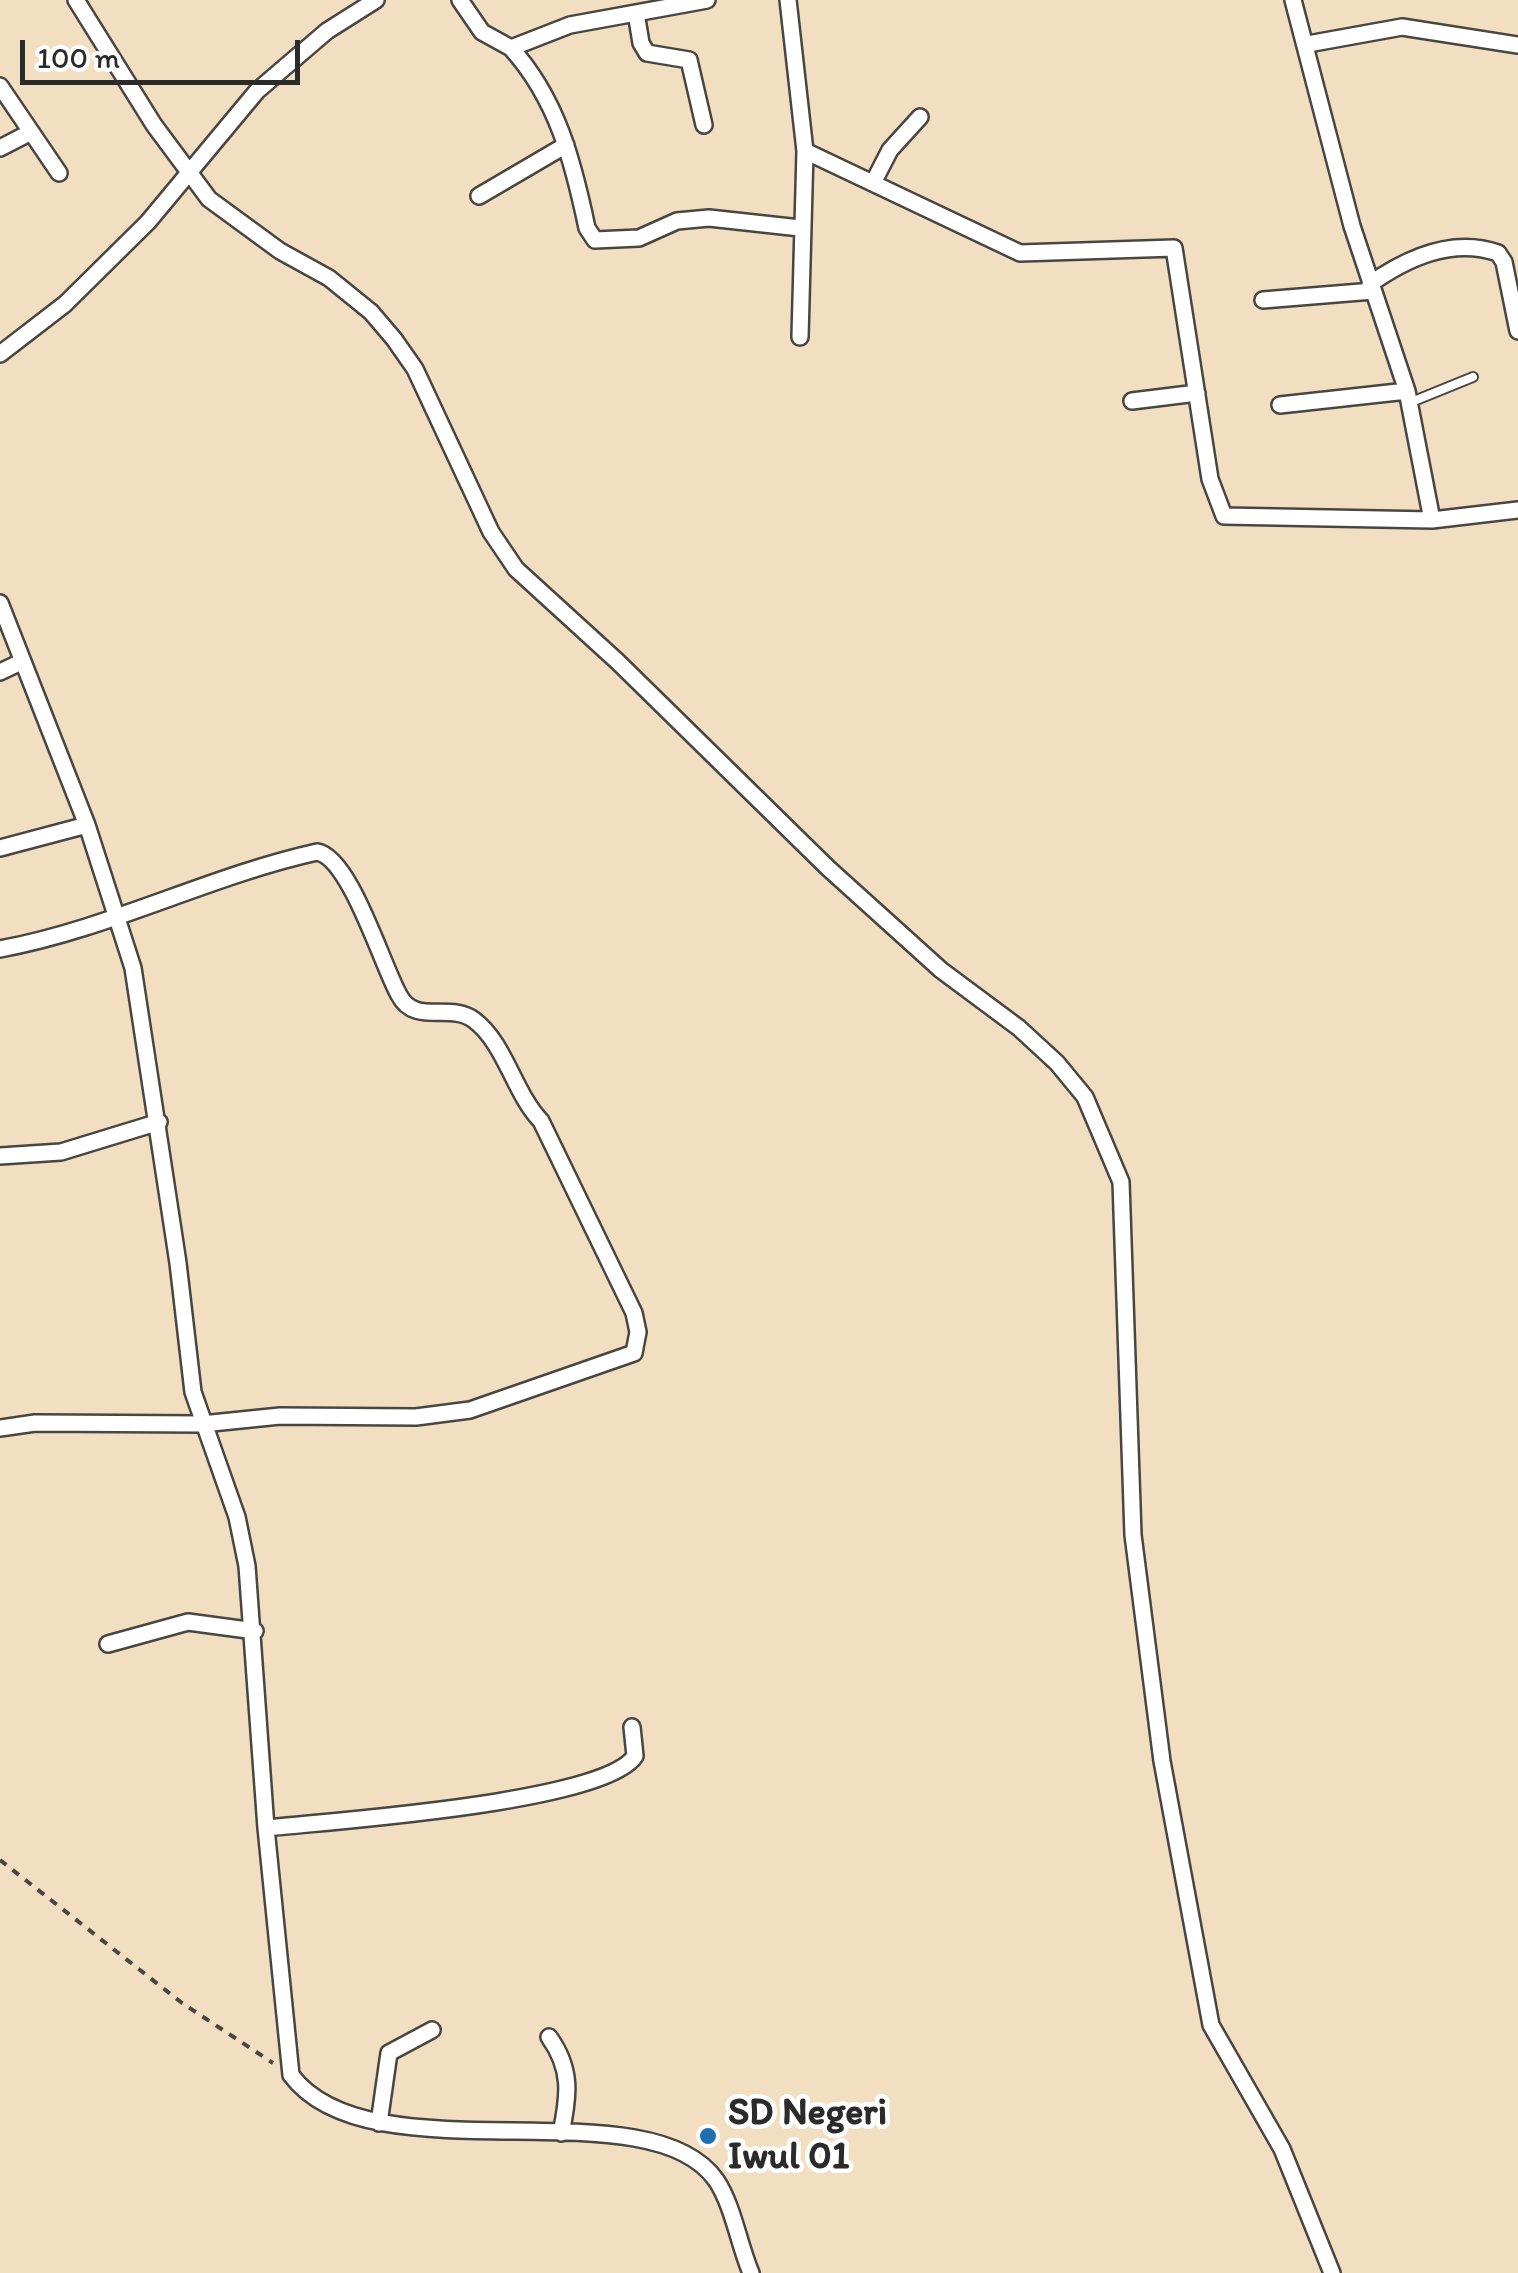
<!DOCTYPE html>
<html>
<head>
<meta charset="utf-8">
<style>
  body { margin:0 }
  #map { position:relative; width:1518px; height:2273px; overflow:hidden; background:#f2dfc1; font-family:Itim,sans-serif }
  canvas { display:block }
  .scale { position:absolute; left:20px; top:40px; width:280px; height:45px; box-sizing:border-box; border:5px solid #2b2b2b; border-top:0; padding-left:12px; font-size:30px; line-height:35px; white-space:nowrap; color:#2b2b2b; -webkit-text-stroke:8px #fff; paint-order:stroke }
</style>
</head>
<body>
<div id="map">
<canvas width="1518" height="2273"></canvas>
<div class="scale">100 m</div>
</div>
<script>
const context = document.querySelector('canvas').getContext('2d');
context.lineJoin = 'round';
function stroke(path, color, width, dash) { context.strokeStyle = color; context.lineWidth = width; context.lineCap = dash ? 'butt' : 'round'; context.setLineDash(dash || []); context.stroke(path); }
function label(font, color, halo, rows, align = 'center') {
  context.font = font + ' Itim,sans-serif'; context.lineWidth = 9; context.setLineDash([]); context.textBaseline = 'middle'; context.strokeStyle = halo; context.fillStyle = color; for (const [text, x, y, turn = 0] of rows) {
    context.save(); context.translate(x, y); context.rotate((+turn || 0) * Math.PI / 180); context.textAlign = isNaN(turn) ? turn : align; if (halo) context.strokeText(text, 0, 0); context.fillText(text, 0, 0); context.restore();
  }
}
const service = new Path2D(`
  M 1409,403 L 1473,377`);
const minor = new Path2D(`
  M 76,0 L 154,125 L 209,199 L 280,251 L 329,278 L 371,312 L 394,339 L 415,369 L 491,532 L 516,569 L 618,662 L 828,868 L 941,970 L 1019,1028 L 1057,1063 L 1085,1097 L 1121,1182 L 1133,1535 L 1162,1761 L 1211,2025 L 1282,2149 L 1332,2273
  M 460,0 L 482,32 L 511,48 L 570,25 L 707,0
  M 788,0 L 805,151 L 800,337
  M 1293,0 L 1352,226 L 1407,391 L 1432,520 L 1518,510
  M 636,13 L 641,43 L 647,53 L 689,60 L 704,125
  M 1308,44 L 1402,27 L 1518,45
  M 511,48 C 557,99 573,161 587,228 L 595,240 L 639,238 L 677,221 L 709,218 L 800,228
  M 0,86 L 59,173
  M 0,148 L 31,132
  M 805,151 L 1020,253 L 1174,248 L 1210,479 L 1224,516 L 1432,520
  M 873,183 L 890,150 L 920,117
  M 479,196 L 566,145
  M 1370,284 C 1407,258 1452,237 1498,253 L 1504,262 L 1518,331
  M 1263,300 L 1373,291
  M 0,354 L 65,304 L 148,222 L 257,91 L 327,31 L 376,0
  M 1132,401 L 1197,393
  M 1280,405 L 1407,391
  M 0,603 L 87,825 L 133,968 L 178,1263 L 193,1392 L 237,1517 L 247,1566 L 266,1828 L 291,2075 C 370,2181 648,2083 716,2180 C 733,2205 739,2245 751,2273
  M 0,672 L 21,662
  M 0,848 L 87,825
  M 0,949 C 109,929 209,876 317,852 C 350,857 382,965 399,995 C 415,1026 450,1002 474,1020 C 505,1043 514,1093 541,1121 L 634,1313 L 638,1332 L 634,1353 L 470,1410 L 416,1417 L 280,1416 L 202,1424 L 35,1423 L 0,1428
  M 0,1156 L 61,1152 L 159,1122
  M 108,1644 L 188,1622 L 255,1631
  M 266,1828 C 330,1821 604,1803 635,1756 L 632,1727
  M 549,2037 C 572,2069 569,2095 561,2133
  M 379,2123 L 389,2053 L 432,2030`);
stroke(service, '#494642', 12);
stroke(minor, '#494642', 20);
stroke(new Path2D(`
  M 0,1860 L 182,2003 L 273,2063`), '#494642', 4, [8, 8]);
stroke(service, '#fff', 8);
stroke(minor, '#fff', 15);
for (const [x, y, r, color] of [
  [708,2136,10,"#1f6fb2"]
]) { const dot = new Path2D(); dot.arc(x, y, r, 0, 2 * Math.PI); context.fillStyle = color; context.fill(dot); stroke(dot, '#fff', 4); }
label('bold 38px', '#2b2b2b', '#fff', [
  ["SD Negeri",728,2114],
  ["Iwul 01",728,2158]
], 'left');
</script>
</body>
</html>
